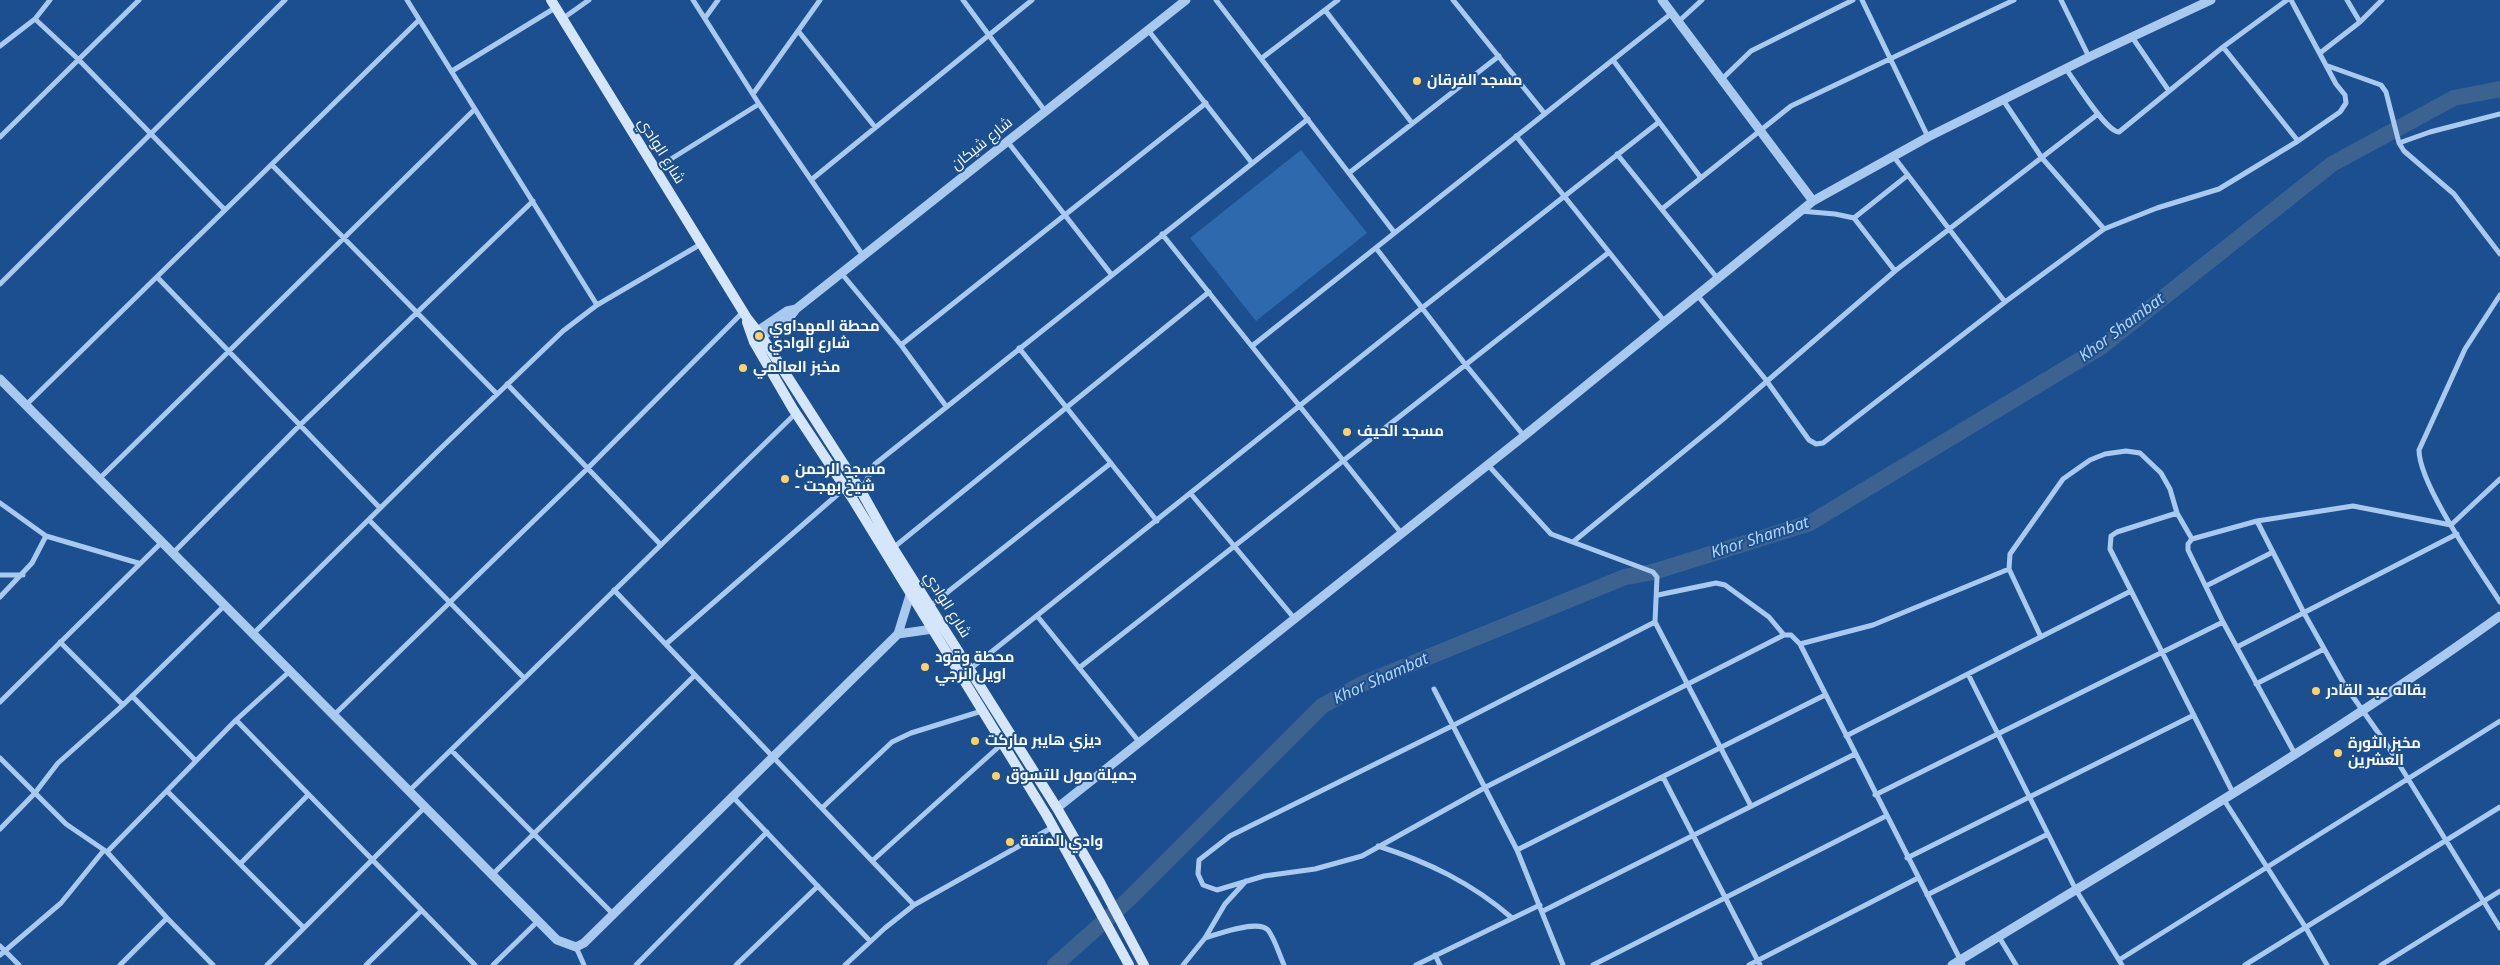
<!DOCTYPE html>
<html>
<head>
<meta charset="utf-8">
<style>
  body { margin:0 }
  canvas { display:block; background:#1b4f8f }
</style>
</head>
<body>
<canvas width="2500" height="965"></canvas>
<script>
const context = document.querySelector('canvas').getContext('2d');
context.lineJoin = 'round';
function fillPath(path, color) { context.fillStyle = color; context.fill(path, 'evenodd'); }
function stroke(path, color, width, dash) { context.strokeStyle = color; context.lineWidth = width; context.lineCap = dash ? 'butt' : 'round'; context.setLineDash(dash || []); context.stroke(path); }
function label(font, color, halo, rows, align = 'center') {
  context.font = font + ' "Noto Sans",Cairo,sans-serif'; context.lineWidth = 4; context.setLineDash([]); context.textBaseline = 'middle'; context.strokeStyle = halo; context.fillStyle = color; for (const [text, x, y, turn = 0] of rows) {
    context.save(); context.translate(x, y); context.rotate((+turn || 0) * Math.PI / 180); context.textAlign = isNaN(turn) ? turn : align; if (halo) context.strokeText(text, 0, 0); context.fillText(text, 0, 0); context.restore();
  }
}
fillPath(new Path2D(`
  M 1301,150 L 1367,233 L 1256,321 L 1190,238 Z`), '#2e69ad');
stroke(new Path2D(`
  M 1055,965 L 1127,901 L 1322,706 L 1362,684 L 1625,577 L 1653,572 L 1810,523 L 2101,347 L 2332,164 L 2454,98 L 2500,89`), '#3c6290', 16);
stroke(new Path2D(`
  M 407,0 L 597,305
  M 693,0 L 759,104 L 864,257
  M 963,0 L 1045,111
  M 1216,0 L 1394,232
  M 1453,0 L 1545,114
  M 1862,0 L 1928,137
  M 2061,0 L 2089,57
  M 2347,0 L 2360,22
  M 1325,10 L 1412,123
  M 705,18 L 718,0
  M 35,19 L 78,59 L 225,210
  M 562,19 L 589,0
  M 1678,22 L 1702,0
  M 1148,30 L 1252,163
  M 799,32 L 875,127
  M 2132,37 L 2169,91
  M 0,46 L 35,19 L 50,0
  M 2223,47 L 2298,141
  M 2320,53 L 2360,22 L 2382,0
  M 1262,58 L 1338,0
  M 1613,60 L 1701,178
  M 2328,66 L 2381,85 L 2386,92 L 2399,143 L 2404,151 L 2454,194 L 2500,254
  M 2066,69 C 2075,81 2106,132 2119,132 L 2223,47 L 2287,0
  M 452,71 L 555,8
  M 1722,79 L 1751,51 L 1853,0
  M 753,94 L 820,0
  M 2003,100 L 2042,158 L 2104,229
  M 1516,136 L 1665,322
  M 0,137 L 139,0
  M 1007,141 L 1111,274
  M 2399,143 L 2430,132 L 2500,114
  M 1617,154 L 1718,279
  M 1894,157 L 2005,302
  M 272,165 L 497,394
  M 655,169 L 759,104
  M 1349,173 L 1499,56
  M 811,180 L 1032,0
  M 1662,209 L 1791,106 L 2014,0
  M 1800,211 L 1835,214 L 1854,218 L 1895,271
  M 1854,218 L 1908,175
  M 1162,234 L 1402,534
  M 1376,248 L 1465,364 L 1524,436
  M 842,274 L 901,345 L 946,406
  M 157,277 L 380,508
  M 0,284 L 285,0
  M 2500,295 L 2465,349 L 2419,450 C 2419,485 2479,569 2500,602
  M 1698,296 L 1766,380 L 1809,440 L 1816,444 L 1823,443 L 2005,302 L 2104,229 L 2157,208 L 2219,189 L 2298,141 L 2340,112 L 2346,103 L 2345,95 L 2336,84 L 2291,0
  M 901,345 L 1206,103
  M 1252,346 L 1672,13
  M 1019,348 L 1157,521
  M 507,384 L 661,545
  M 26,405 L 419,20
  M 1488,465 L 1551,534 L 1653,572 L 1657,577 L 1655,622 L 1751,806
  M 99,479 L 475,109
  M 1191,494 L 1294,618
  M 852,498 L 861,491 L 875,464 L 1308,119
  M 0,503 L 46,536 L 138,563
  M 2177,513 L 2117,532 L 2111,536 L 2110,549 L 2233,793
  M 369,520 L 524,678
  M 2257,521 L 2304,613 L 2344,684 L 2389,748 L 2500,928
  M 2451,525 L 2500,479
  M 1573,542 L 1722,420 L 1895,271 L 2098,114
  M 893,548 L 1209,292
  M 173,553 L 299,426 L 533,201
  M 0,575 L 23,575
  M 2206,586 L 2273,552
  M 614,590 L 914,905
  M 1658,595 L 1716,583 L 1725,585 L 1769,617 L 1784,635
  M 0,597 L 32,563 L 46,536
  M 930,606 L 1111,463
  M 1038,617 L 1140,743
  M 1655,622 L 1454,725 L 1230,836 L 1199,860 L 1198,874 L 1203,885 L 1217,890 L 1264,876 L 1315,869 L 1362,856 L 1486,787 L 1784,635 L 1791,635 L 1800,644 L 1963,965
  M 253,634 L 440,449 L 563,331 L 597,305 L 701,244
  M 2041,637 L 2009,569 L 2010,554 L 2063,479 L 2090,460 L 2105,454 L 2126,451 L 2140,453 L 2161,473 L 2170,489 L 2177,513 L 2192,539
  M 60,642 L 123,705
  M 666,644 L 845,488
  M 1800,644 L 1873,625 L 2009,569
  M 2237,647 L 2457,534
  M 1079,668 L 1608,253
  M 970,669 L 1422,308 L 1659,122
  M 1968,674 L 2076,890 L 2122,965
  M 2256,684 L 2324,649
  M 1434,689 L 1517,850 L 1563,965
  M 132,696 L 196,761
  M 0,702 L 162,542
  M 334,715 L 588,468 L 743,312
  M 236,720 L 475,965
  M 1846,736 L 2131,591
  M 451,750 L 613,914
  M 2295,754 L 2223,622 L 2188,550 L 2188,544 L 2192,539 L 2257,521 L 2353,506 L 2451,525
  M 0,758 L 66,824 L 107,852 L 167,918 L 213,965
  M 1663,777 L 1760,965
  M 167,791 L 304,928
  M 409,791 L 796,413
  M 1875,795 L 2223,622
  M 732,796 L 870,941
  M 2224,800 L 2306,928 L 2327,965
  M 822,808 L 892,742 L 911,733 L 982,711
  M 0,829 L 35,793 L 58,763 L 123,705 L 225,605
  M 1378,846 C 1428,862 1472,883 1512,918
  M 1517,850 L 1825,695
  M 107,852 L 236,720 L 290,671
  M 1907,858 L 2194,715
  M 872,861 L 1003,743
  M 240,864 L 308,795
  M 492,875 L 695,675
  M 1927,895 L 2048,834
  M 1543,911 L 1855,754
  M 1999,937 L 2016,965
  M 1205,938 C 1218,934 1258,919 1268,930 C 1275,939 1279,954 1284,965
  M 0,946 L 19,965
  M 576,947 L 584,965
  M 0,955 L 61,903 L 104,850
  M 1435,955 L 1440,965
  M 2119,960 L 2500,721
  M 120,965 L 167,918
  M 267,965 L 425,807
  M 366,965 L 421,911
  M 493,965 L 538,921
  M 636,965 L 767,832
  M 736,965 L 818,886
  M 845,965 L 885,928 L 914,905 L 1053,827
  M 1183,965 L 1205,938 L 1225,904 L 1246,881
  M 1416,965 L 1540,905
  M 1593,965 L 1886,816
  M 1749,965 L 1918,878
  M 2245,965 L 2500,807
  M 2381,965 L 2500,891`), '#a9c9ee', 5);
stroke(new Path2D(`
  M 1662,0 L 1813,201
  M 753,334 L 787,311 L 796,309
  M 757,340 L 790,317 L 796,309 L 1186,0
  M 0,379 L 557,940 L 576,947 L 584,943 L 898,634 L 910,595
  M 898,634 L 933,629
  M 1057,808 L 1524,436 L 1813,201 L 1928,137 L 2089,57 L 2211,0
  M 1952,965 C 2137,852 2324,743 2500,616`), '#a9c9ee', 9);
stroke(new Path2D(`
  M 551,0 L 747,318 L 762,337 L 861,491 L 893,548 L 1057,808 L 1101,884 L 1144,965
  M 747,322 L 754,342 L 793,409 L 852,498 L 1047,816 L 1129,965`), '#d6e6fa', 10);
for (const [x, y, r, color] of [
  [1417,81,5,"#ffd166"],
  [759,336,5,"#ffd166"],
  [743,368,5,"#ffd166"],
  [1347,432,5,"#ffd166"],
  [785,479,5,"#ffd166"],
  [925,667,5,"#ffd166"],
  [2316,691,5,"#ffd166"],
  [975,741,5,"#ffd166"],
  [2338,753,5,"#ffd166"],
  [996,776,5,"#ffd166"],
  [1010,842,5,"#ffd166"]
]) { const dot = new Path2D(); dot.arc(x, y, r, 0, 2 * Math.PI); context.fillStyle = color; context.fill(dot); stroke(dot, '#1b4f8f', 2); }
label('bold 15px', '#fff', '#1b4f8f', [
  ["مسجد الفرقان",1427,81],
  ["محطة المهداوي",769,327],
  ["شارع الوادي",769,344],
  ["مخبز العالمي",753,368],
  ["مسجد الحيف",1357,432],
  ["مسجد الرحمن",795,470],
  ["- شيخ بهجت",795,487],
  ["محطة وقود",935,658],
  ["اويل انرجي",935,675],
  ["بقاله عبد القادر",2326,691],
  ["ديزي هايبر ماركت",985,741],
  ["مخبز الثورة",2348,744],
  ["العشرين",2348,761],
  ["جميلة مول للتسوق",1006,776],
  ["وادي المنقة",1020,842]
], 'left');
label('15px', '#fff', '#1b4f8f', [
  ["شارع شيكان",982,144,-39],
  ["شارع الوادي",661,151,58],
  ["شارع الوادي",947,605,58]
]);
label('italic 16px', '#b5d3f5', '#1b4f8f', [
  ["Khor Shambat",2122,328,-37],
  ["Khor Shambat",1760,538,-18],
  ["Khor Shambat",1381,679,-24]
]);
</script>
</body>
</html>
